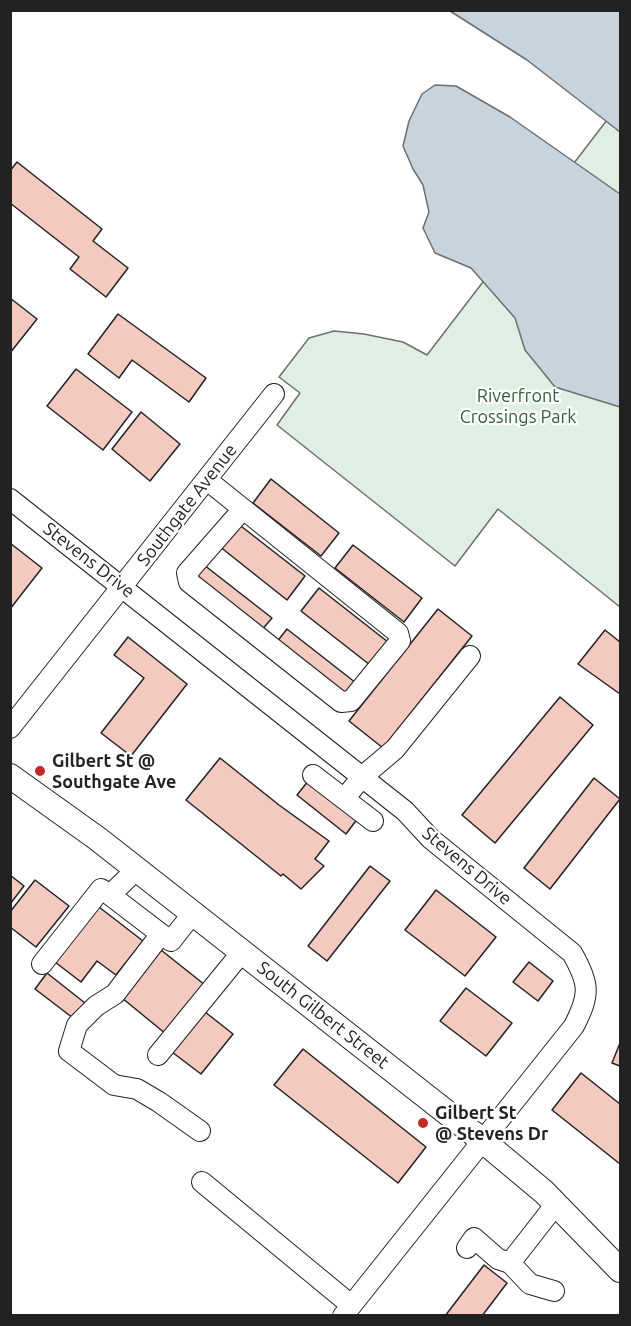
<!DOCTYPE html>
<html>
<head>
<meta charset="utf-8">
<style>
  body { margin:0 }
  #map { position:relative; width:631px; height:1326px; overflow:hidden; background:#fff; font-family:Ubuntu,sans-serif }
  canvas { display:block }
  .frame { position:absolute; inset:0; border:12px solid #222; pointer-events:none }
</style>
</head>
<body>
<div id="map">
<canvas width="631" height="1326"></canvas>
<div class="frame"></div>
</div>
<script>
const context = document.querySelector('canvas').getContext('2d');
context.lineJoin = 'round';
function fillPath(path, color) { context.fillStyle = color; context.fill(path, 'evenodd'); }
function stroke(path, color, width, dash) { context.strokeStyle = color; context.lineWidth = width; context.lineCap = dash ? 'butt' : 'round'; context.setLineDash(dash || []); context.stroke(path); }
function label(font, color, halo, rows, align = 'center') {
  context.font = font + ' Ubuntu,sans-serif'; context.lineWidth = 4.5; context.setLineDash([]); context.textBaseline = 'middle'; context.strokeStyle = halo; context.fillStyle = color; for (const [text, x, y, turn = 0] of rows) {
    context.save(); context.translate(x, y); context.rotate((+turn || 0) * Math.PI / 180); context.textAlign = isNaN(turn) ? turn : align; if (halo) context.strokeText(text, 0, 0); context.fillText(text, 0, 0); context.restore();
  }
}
const green = new Path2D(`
  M 607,120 L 620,132 L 620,607 L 498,509 L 455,566 L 277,425 L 300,393 L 279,377 L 309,338 L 334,331 L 364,334 L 403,342 L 427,355 Z`);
fillPath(green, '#e0efe3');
stroke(green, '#6f6f6f', 1.5);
const water = new Path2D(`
  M 450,11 L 620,11 L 620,132 L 527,60 Z
  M 435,85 L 456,86 L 510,117 L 620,194 L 620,407 L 555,387 L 525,350 L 515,318 L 471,268 L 435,253 L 423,228 L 429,212 L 423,185 L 413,169 L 403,146 L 409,121 L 422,94 Z`);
fillPath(water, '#c7d3dd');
stroke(water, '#6f6f6f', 1.5);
const building = new Path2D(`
  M 17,162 L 102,229 L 93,241 L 128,268 L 106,297 L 70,269 L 79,257 L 10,203 L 10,171 Z
  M 10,298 L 37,319 L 10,353 Z
  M 118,314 L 206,378 L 189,402 L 132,360 L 119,378 L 88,354 Z
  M 76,369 L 132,412 L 103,450 L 47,406 Z
  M 141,412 L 180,444 L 150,481 L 112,449 Z
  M 271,479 L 339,533 L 321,556 L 253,503 Z
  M 237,523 L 305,576 L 287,600 L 219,546 Z
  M 10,543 L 42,568 L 10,609 Z
  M 353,545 L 422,598 L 404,622 L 335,568 Z
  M 204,565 L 272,618 L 261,631 L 194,578 Z
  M 319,588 L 388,642 L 370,665 L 301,611 Z
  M 438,609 L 472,636 L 383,748 L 349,721 Z
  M 287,629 L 356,683 L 345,697 L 276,643 Z
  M 605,630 L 620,642 L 620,694 L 578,664 Z
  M 128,637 L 187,684 L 131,756 L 101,733 L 144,678 L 114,655 Z
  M 560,697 L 593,725 L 495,843 L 462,815 Z
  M 220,758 L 279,805 L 329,841 L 315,859 L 324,866 L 301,889 L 283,874 L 281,876 L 186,800 Z
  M 594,778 L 620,799 L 550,889 L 524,868 Z
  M 309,780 L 358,818 L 346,834 L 297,795 Z
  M 370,866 L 390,881 L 327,961 L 308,946 Z
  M 10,875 L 24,886 L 10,904 Z
  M 35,880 L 69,906 L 36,947 L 10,927 L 10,912 Z
  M 436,890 L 496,937 L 465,976 L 405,930 Z
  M 99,907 L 143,941 L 116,975 L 97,961 L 81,982 L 55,962 Z
  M 161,950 L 205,985 L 166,1034 L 122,998 Z
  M 529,962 L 553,981 L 538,1001 L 513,982 Z
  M 47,973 L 85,1003 L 73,1018 L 35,989 Z
  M 466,988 L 512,1023 L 486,1056 L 440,1021 Z
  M 200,1008 L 233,1034 L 201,1074 L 168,1049 Z
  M 620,1043 L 620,1066 L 612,1063 Z
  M 303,1049 L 426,1147 L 398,1183 L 274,1085 Z
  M 581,1073 L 620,1104 L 620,1164 L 552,1110 Z
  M 484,1265 L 507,1283 L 482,1316 L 445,1316 Z`);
fillPath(building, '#f3c9c0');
stroke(building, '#222', 1.5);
const minor = new Path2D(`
  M 207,480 L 398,633 L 400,641 L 351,701 L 341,702 L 189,582 L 187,573 L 243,509
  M 10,499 L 405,811 L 431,839 L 572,953 C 590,984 590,995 574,1026 L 343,1316
  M 10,728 L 274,394
  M 313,775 L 373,821
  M 344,799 L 362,777 L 395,749 L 470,656
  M 110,895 L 161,934
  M 193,913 L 171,941 L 161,934 L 115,994 L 96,1006 L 77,1025 L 69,1051 L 114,1085 L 137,1089 L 159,1102 L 200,1131
  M 42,964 L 101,889 L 110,895 L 137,869
  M 158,1055 L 242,952
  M 202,1182 L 351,1305
  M 467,1248 L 474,1238 L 498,1259 L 510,1263
  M 554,1291 L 530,1284 L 510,1263 L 556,1204`);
const major = new Path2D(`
  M 10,776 L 98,839 L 483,1141 L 544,1192 L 620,1270`);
stroke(minor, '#222', 22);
stroke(major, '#222', 26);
stroke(minor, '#fff', 20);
stroke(major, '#fff', 24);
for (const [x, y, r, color] of [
  [40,771,6,"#c62828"],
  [423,1123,6,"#c62828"]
]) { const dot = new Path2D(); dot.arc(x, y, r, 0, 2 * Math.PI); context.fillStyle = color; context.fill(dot); stroke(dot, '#fff', 2); }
label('18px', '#2f5e38', '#fff', [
  ["Riverfront",518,396],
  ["Crossings Park",518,417]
]);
label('18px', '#222', '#fff', [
  ["Southgate Avenue",187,505,-52],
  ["Stevens Drive",89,560,38],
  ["Stevens Drive",467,866,40],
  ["South Gilbert Street",323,1015,38]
]);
label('bold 18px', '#222', '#fff', [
  ["Gilbert St @",52,761],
  ["Southgate Ave",52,782],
  ["Gilbert St",435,1113],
  ["@ Stevens Dr",435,1134]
], 'left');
</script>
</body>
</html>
